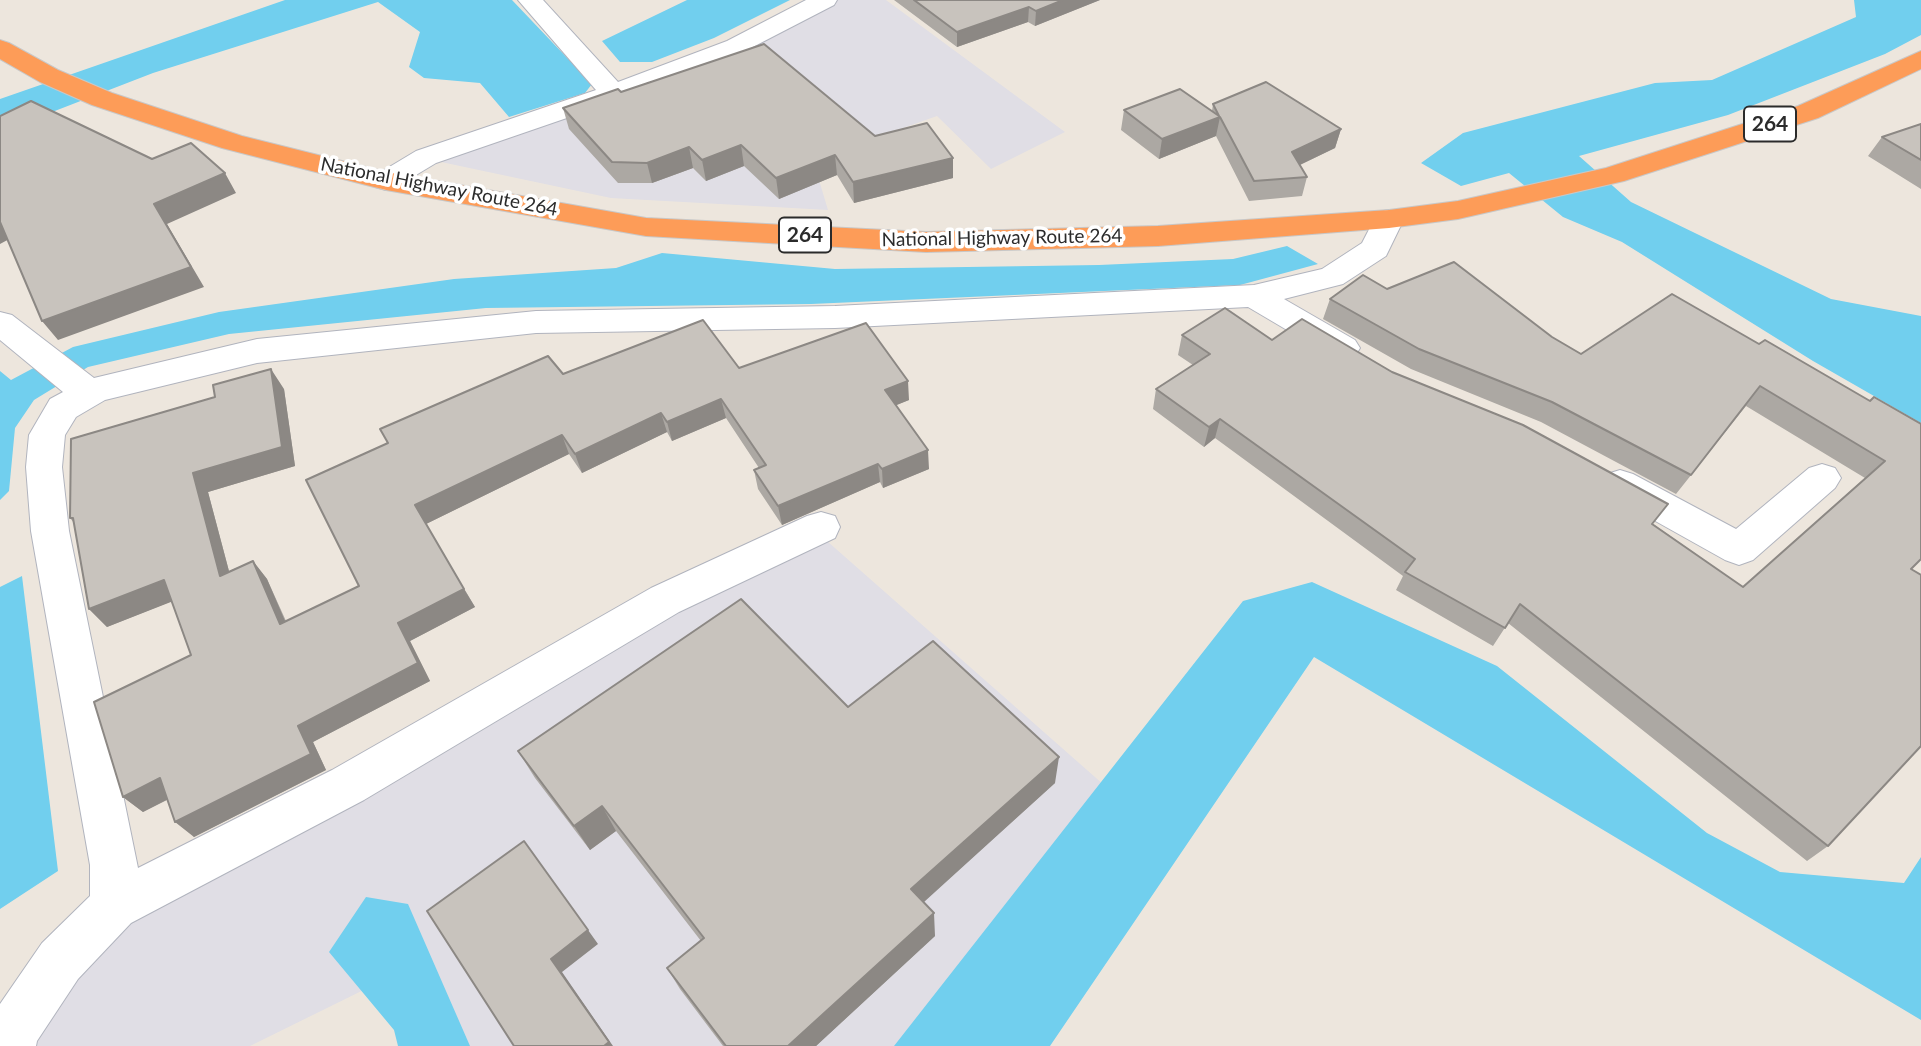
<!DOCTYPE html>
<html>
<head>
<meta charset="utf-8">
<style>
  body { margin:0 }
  canvas { display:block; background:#ede6dd }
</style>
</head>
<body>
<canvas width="1921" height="1046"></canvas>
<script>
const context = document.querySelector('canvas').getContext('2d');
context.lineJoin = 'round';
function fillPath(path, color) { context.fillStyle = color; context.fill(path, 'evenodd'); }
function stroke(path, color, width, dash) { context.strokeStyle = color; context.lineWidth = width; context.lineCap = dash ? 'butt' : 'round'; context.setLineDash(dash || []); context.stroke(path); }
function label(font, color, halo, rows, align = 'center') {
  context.font = font + ' Lato,sans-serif'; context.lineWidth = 7; context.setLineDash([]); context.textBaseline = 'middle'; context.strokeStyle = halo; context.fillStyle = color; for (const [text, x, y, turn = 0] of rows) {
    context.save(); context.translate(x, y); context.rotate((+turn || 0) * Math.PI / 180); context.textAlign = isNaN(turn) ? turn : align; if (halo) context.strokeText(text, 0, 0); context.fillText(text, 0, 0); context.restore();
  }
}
fillPath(new Path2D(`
  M 809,0 L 886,0 L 1065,132 L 991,169 L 937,116 L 813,160 L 828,210 L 611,198 L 408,155 L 688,61 Z
  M 827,541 L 1129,807 L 953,1046 L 428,1046 L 398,973 L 250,1046 L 26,1046 L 131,909 L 697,598 Z`), '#e0dee5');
fillPath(new Path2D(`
  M 285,0 L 512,0 L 592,84 L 585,93 L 509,117 L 480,83 L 424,78 L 409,67 L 420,32 L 378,2 L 153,73 L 47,114 L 0,127 L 0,99 Z
  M 687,0 L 790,0 L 714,38 L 652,62 L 620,62 L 602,41 Z
  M 1854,0 L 1921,0 L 1921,35 L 1885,54 L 1728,115 L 1579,156 L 1631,202 L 1831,299 L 1921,316 L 1921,423 L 1813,361 L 1622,242 L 1563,217 L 1509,173 L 1461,186 L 1421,163 L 1463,133 L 1655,83 L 1712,80 L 1856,17 Z
  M 1287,246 L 1318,264 L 1240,285 L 811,304 L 486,308 L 229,334 L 88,367 L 34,400 L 15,428 L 9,491 L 0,500 L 0,371 L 11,380 L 73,347 L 219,312 L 454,279 L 616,268 L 662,253 L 835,269 L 1099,265 L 1233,259 Z
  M 22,576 L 58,871 L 0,909 L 0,587 Z
  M 1312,582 L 1497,666 L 1707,833 L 1780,872 L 1904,883 L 1921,857 L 1921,1020 L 1314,657 L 1050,1046 L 894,1046 L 1243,601 Z
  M 366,897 L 408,904 L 470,1046 L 398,1046 L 394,1030 L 329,952 Z`), '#71cfee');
const minor = new Path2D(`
  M 518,0 L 543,0 L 618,82 L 727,41 L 806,0 L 837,0 L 834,5 L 745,51 L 622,99 L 436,163 L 396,187 L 386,190 L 376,187 L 371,181 L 376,175 L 416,151 L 596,90 Z
  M 1389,210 L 1400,212 L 1404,219 L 1386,256 L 1343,284 L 1284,299 L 1355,340 L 1360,348 L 1355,356 L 1343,359 L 1331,356 L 1248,307 L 835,328 L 536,333 L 257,363 L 105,400 L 76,417 L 65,435 L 62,467 L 69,531 L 138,868 L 332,770 L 651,588 L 807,516 L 821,512 L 835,516 L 840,527 L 835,538 L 679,612 L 364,800 L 131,923 L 78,979 L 37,1041 L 36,1046 L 0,1046 L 0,1004 L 42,943 L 90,896 L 90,865 L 31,531 L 26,467 L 29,435 L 50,399 L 63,392 L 0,340 L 0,312 L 12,315 L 94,378 L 257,339 L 536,311 L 835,306 L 1254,285 L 1322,269 L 1362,243 L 1378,212 Z
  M 1822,464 L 1835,468 L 1841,478 L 1835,488 L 1753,560 L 1739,565 L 1725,560 L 1607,494 L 1601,484 L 1607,474 L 1620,470 L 1633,474 L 1736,529 L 1809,468 Z`);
const highway = new Path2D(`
  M 0,40 L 9,43 L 58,70 L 112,93 L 242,136 L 386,172 L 646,218 L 926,232 L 1158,226 L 1389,210 L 1458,201 L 1606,168 L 1798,106 L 1921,51 L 1921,69 L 1818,118 L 1624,181 L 1458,219 L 1389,228 L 1158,246 L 926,252 L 646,236 L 386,190 L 222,148 L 92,105 L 40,82 L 0,59 Z`);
stroke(minor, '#b1b4be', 2);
stroke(highway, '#c8c8c8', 2);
fillPath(minor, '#fff');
fillPath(highway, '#fd9c58');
fillPath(new Path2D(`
  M 894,0 L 1100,0 L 1035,26 L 1028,22 L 957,47 Z
  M 621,92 L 875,136 L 953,158 L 953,178 L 854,203 L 837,175 L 779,199 L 744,166 L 706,181 L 693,168 L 652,183 L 618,183 L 569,129 L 563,108 Z
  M 1213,104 L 1341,129 L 1335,148 L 1300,165 L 1307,177 L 1302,196 L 1249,201 L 1216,136 L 1159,159 L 1121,130 L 1124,110 L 1212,111 Z
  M 1921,124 L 1921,189 L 1868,156 L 1882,137 Z
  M 1387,289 L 1552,337 L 1581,354 L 1759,344 L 1870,401 L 1911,569 L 1828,846 L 1807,861 L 1508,623 L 1493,646 L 1396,590 L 1403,576 L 1215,438 L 1204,447 L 1153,409 L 1156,389 L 1193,365 L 1178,355 L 1182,335 L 1272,340 L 1653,524 L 1743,587 L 1865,478 L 1746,406 L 1676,494 L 1541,422 L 1411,369 L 1323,319 L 1330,299 Z
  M 739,368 L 909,400 L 896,405 L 929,469 L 883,488 L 880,482 L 782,525 L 758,489 L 754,470 L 759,468 L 726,418 L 672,441 L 667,432 L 582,473 L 569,454 L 426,524 L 475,607 L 410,641 L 430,681 L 313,742 L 326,770 L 194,837 L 167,800 L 143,812 L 123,797 L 191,655 L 172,601 L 107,627 L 89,609 L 74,523 L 70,518 L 284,389 L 295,466 L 208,492 L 229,571 L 253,561 L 267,579 L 286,621 L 359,586 L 563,374 Z
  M 848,707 L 1055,783 L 923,902 L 935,936 L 816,1046 L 723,1046 L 680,989 L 667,968 L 701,941 L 616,831 L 590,850 L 535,778 L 518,751 Z`), '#aca8a3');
fillPath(new Path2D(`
  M 1063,0 L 1100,0 L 1035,26 L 1036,11 Z
  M 1029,7 L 1028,22 L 957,47 L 957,32 Z
  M 1220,117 L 1216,136 L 1159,159 L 1162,139 Z
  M 1341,129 L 1335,148 L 1287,171 L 1292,152 Z
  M 741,145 L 744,166 L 706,181 L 702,160 Z
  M 689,147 L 693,168 L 652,183 L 647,163 Z
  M 835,155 L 837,175 L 779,199 L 776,178 Z
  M 953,158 L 953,178 L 854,203 L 853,182 Z
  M 225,173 L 236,193 L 167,224 L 204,287 L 58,340 L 42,321 L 154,204 Z
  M 0,220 L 13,237 L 0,244 Z
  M 271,369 L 284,389 L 295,466 L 208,492 L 235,594 L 220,576 L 193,473 Z
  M 908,381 L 909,400 L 887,409 L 885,390 Z
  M 721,399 L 726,418 L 672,441 L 667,422 Z
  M 661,413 L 667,432 L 582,473 L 575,454 Z
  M 1220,419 L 1215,438 L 1204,447 L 1209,427 Z
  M 562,435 L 569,454 L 426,524 L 415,505 Z
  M 928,450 L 929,469 L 883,488 L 882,469 Z
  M 878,464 L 880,482 L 782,525 L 778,506 Z
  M 253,561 L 267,579 L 294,642 L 280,624 Z
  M 164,580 L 181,598 L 107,627 L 89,609 Z
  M 464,589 L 475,607 L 410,641 L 430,681 L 313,742 L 326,770 L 194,837 L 175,822 L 298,726 L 398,623 Z
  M 1059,757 L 1055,783 L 913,912 L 911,889 Z
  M 160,778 L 178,794 L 143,812 L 123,797 Z
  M 602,806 L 616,831 L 590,850 L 574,826 Z
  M 934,913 L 935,936 L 816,1046 L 788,1046 Z
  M 588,930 L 598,944 L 562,972 L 613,1046 L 604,1046 L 551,959 Z`), '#8c8884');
const building = new Path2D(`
  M 914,0 L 1063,0 L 1036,11 L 1029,7 L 957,32 Z
  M 764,44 L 875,136 L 927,123 L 953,158 L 853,182 L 835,155 L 776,178 L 741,145 L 702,160 L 689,147 L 647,163 L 612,162 L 563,108 L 618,89 L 621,92 Z
  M 1266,82 L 1341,129 L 1292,152 L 1307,177 L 1254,181 L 1220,117 L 1162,139 L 1124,110 L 1180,89 L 1219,116 L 1213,104 Z
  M 31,101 L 152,159 L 191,143 L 225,173 L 154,204 L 191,267 L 42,321 L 0,222 L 0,116 Z
  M 1921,124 L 1921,160 L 1882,137 Z
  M 1454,262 L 1552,337 L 1581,354 L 1672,294 L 1759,344 L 1765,340 L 1870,401 L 1874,397 L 1921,424 L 1921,559 L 1911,569 L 1921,575 L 1921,746 L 1828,846 L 1520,604 L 1505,628 L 1405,572 L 1415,559 L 1220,419 L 1209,427 L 1156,389 L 1210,354 L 1182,335 L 1225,308 L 1272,340 L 1302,319 L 1392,372 L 1523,425 L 1668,504 L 1652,524 L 1743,587 L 1885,461 L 1760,386 L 1691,475 L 1552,402 L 1419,349 L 1330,299 L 1363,275 L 1387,289 Z
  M 703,320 L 739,368 L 866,323 L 908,381 L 885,390 L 928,450 L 882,469 L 878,464 L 778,506 L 754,470 L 766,465 L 721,399 L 667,422 L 661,413 L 575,454 L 562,435 L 415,505 L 464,589 L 398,623 L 418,663 L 298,726 L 311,754 L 175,822 L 160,778 L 123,797 L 94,702 L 191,655 L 164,580 L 89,609 L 73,518 L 70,518 L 71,439 L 215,397 L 213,385 L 271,369 L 282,447 L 193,473 L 220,576 L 253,561 L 280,624 L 359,586 L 306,480 L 388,443 L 380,429 L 548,356 L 563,374 Z
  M 741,599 L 848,707 L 933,641 L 1059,757 L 911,889 L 934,913 L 788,1046 L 726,1046 L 667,968 L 704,938 L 602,806 L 574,826 L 518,751 Z
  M 524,841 L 588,930 L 551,959 L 609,1042 L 604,1046 L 514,1046 L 427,911 Z`);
fillPath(building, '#c8c3bd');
stroke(building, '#8c8884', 2);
label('19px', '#2b2b2b', '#fff', [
  ["National Highway Route 264",439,187,11],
  ["National Highway Route 264",1002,238,-1]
]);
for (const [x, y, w] of [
  [1770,124,52],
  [805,235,52]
]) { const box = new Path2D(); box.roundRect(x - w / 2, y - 17.5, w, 35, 5); context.fillStyle = '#fff'; context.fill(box); stroke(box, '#2b2b2b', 2); }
label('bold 21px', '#2b2b2b', null, [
  ["264",1770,124],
  ["264",805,235]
]);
</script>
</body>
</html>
